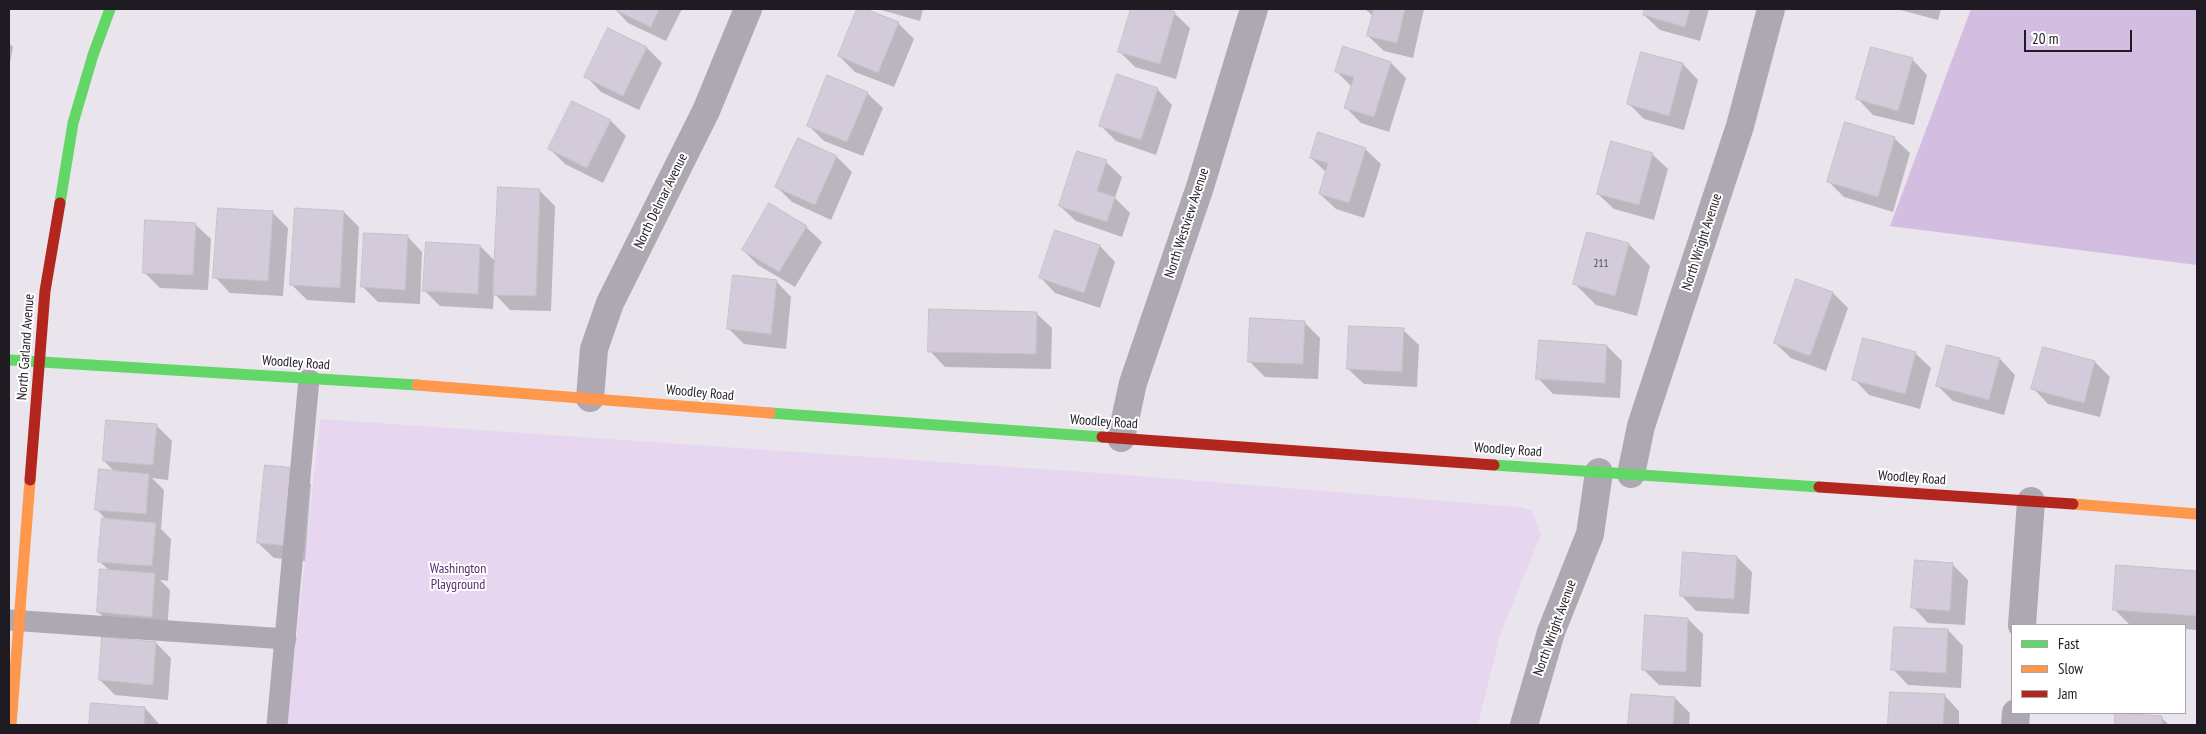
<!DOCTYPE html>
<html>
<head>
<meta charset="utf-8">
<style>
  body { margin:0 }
  #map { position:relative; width:2206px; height:734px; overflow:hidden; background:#eae4ed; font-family:"PT Sans Narrow",sans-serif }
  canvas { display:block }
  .frame { position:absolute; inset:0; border:10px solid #1f1b22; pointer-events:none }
  .legend { position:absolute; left:2011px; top:624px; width:175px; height:90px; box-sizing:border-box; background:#fff; border:1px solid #a5a4a7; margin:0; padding:6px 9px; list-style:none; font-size:15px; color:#1f1b22 }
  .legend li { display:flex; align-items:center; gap:10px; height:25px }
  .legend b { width:25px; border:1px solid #a5a4a7 }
  .scale { position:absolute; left:2024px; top:30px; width:108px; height:22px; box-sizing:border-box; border:2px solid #1f1b22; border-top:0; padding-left:6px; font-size:15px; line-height:18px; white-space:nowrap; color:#1f1b22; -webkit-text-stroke:4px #fff; paint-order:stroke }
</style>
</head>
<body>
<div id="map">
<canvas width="2206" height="734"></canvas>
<div class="frame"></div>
<ul class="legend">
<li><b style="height:6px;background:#63d668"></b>Fast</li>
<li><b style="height:6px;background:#ff974d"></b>Slow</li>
<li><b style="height:6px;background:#b3261e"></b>Jam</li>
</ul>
<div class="scale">20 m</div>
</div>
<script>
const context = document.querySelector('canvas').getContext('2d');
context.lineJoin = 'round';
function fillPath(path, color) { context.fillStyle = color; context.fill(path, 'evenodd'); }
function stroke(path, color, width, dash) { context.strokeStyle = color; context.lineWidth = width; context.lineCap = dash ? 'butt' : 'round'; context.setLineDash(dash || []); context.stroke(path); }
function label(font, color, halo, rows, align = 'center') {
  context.font = font + ' "PT Sans Narrow",sans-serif'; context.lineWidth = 4; context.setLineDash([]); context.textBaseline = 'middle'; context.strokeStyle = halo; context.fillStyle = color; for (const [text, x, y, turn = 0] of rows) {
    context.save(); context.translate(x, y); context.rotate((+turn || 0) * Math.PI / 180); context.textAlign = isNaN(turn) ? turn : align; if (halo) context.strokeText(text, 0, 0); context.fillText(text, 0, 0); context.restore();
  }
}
fillPath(new Path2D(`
  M 320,419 L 1114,474 L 1519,507 L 1531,510 L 1541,534 L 1500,635 L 1478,725 L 287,725 Z`), '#e7d6f0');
fillPath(new Path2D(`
  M 1971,9 L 2197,9 L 2197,265 L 1890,226 Z`), '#d3bde0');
fillPath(new Path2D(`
  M 615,9 L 682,9 L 666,41 L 628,23 Z
  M 859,9 L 898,23 L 914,39 L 894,87 L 855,72 L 839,56 Z
  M 878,9 L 923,9 L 920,21 Z
  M 1132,9 L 1160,9 L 1174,13 L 1190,28 L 1176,79 L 1135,67 L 1120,52 Z
  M 1365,9 L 1424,9 L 1413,58 L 1384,51 L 1368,36 L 1373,16 Z
  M 1646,9 L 1709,9 L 1700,41 L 1660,30 L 1644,15 Z
  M 1897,9 L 1941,9 L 1938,20 Z
  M 609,29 L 647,48 L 662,63 L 639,110 L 601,92 L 586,76 Z
  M 9,43 L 13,47 L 9,68 Z
  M 1344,48 L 1391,63 L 1406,78 L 1389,132 L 1361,123 L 1345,107 L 1352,87 L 1337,72 Z
  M 1642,53 L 1683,64 L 1698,80 L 1684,130 L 1644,119 L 1629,104 Z
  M 1912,59 L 1927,75 L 1914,125 L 1873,115 L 1858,99 Z
  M 1157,89 L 1172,105 L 1156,155 L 1116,141 L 1100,125 Z
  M 867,93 L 883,108 L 863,156 L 824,141 L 808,125 Z
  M 573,102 L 611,121 L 626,136 L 603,183 L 565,164 L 550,149 Z
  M 1894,138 L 1910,153 L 1893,212 L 1844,197 L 1829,182 Z
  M 798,139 L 837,157 L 852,172 L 831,220 L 792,202 L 777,187 Z
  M 1365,149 L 1381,164 L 1364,218 L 1336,209 L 1320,194 L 1327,173 L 1311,158 Z
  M 1652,154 L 1668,169 L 1654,220 L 1614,209 L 1598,194 Z
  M 1106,162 L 1122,177 L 1115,198 L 1130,213 L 1122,237 L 1076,221 L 1060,206 Z
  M 539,190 L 555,206 L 551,311 L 510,310 L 494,293 L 493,309 L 440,306 L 425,291 L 480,246 L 496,262 Z
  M 272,212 L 288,228 L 283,296 L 230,293 L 215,277 Z
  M 344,212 L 359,227 L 355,303 L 307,300 L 292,285 Z
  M 195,224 L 211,239 L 208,290 L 160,288 L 144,272 Z
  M 806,227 L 822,242 L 795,287 L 758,265 L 743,250 Z
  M 1056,232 L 1100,246 L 1115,262 L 1100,308 L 1055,293 L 1040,277 Z
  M 1588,233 L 1629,244 L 1650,266 L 1637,316 L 1596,305 L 1575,284 Z
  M 407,236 L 422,252 L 420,304 L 378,302 L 363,287 Z
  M 1797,280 L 1833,293 L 1848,308 L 1826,371 L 1791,358 L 1775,343 Z
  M 776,281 L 791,297 L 786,349 L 744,344 L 729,329 Z
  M 1036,313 L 1052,328 L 1051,369 L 945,367 L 930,351 Z
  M 1304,322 L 1320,338 L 1318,379 L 1265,377 L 1249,361 Z
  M 1403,330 L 1419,345 L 1417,387 L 1364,384 L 1348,369 Z
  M 1607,346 L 1622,361 L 1620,398 L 1553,394 L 1538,378 Z
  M 1948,346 L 2000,359 L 2015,375 L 2004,415 L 1953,401 L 1938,386 Z
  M 1915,353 L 1931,368 L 1920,409 L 1869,395 L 1854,379 Z
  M 2095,362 L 2110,377 L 2100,417 L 2048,404 L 2033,388 Z
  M 156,425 L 172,441 L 168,480 L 152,478 L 164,490 L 161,529 L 171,539 L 168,581 L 160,580 L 170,590 L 167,631 L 114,627 L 98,612 L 110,571 L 99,561 L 107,520 L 97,510 L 115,472 L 104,461 Z
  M 296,469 L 311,484 L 305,561 L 274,558 L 258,543 Z
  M 1737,557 L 1752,572 L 1749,614 L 1696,611 L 1681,595 Z
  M 1953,565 L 1968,580 L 1965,625 L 1928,623 L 1913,607 Z
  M 2117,566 L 2197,572 L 2197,630 L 2185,629 L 2185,625 L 2130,625 L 2114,609 Z
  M 1688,619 L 1703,634 L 1701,687 L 1659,685 L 1643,669 Z
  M 1948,630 L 1963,646 L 1961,688 L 1908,685 L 1893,669 Z
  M 156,643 L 171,658 L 168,700 L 115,695 L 100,680 Z
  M 1891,693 L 1944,695 L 1959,711 L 1959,725 L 1890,725 Z
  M 1632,695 L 1675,698 L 1690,713 L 1689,725 L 1630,725 Z
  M 92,704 L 145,708 L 160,725 L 90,725 Z
  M 2116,715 L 2162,718 L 2169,725 L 2116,725 Z`), '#0003');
const building = new Path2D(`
  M 614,9 L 659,9 L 651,27 Z
  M 857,9 L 865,9 L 899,22 L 878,73 L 838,56 Z
  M 1131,9 L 1165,9 L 1175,12 L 1160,64 L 1118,52 Z
  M 1374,9 L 1405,9 L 1397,43 L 1367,36 Z
  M 1645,9 L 1690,9 L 1685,27 L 1643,15 Z
  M 608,28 L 647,47 L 623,96 L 584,77 Z
  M 1343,46 L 1391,62 L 1374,117 L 1344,108 L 1354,77 L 1335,72 Z
  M 1871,47 L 1913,58 L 1898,111 L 1856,99 Z
  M 1641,52 L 1683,63 L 1669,116 L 1627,104 Z
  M 1117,74 L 1158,88 L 1141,140 L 1099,126 Z
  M 827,75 L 868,92 L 847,142 L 807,126 Z
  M 572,101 L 611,120 L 587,168 L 548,149 Z
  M 1845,122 L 1895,137 L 1878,197 L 1827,182 Z
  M 1318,132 L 1366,148 L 1349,203 L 1319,194 L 1328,163 L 1310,158 Z
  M 798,138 L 837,156 L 815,205 L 775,187 Z
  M 1611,141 L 1653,153 L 1639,205 L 1597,194 Z
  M 1077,151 L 1107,160 L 1097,191 L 1115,197 L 1107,222 L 1059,206 Z
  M 498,187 L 540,189 L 536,296 L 493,295 Z
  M 769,203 L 807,226 L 779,272 L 742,250 Z
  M 218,208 L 273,211 L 268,281 L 213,278 Z
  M 295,208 L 344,211 L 340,288 L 290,285 Z
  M 145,220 L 196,223 L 193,275 L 143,273 Z
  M 1055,230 L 1100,245 L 1084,293 L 1039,278 Z
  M 1587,232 L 1629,243 L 1615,296 L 1573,284 Z
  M 364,233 L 408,235 L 405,290 L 361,287 Z
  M 426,242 L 480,245 L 478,294 L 423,291 Z
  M 733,275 L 777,280 L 771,334 L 727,329 Z
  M 1796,279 L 1833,292 L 1810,356 L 1774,343 Z
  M 929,309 L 1037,312 L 1036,354 L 928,352 Z
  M 1250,318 L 1305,321 L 1303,364 L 1248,362 Z
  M 1349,326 L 1404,328 L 1402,372 L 1347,369 Z
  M 1863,338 L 1916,352 L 1905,394 L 1852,380 Z
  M 1539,340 L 1607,345 L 1605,383 L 1536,379 Z
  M 1947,345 L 2000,358 L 1989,400 L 1936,386 Z
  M 2043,347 L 2095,361 L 2084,403 L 2031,389 Z
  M 106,420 L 157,424 L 153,465 L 103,461 Z
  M 265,465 L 296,468 L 289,546 L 257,543 Z
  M 99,469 L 149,474 L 146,514 L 95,510 Z
  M 102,518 L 156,523 L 152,566 L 98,562 Z
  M 1683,552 L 1737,556 L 1734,599 L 1680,596 Z
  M 1915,560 L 1953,563 L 1950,611 L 1911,608 Z
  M 2116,565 L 2197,571 L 2197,616 L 2113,610 Z
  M 100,569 L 155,573 L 152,617 L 97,612 Z
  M 1645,615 L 1688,618 L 1686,672 L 1642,670 Z
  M 1894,627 L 1948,629 L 1946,673 L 1891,670 Z
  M 102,637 L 156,642 L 153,685 L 99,680 Z
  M 1890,692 L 1945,694 L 1943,725 L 1888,725 Z
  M 1631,694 L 1675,697 L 1673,725 L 1628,725 Z
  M 91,703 L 145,707 L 144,725 L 89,725 Z
  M 2115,713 L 2162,716 L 2162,725 L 2115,725 Z`);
fillPath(building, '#d4cbda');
stroke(building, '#c5c0c8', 1);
stroke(new Path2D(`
  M 9,620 L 286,639
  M 277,725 L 309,379`), '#ada8b1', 21);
stroke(new Path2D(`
  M 590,398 L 594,349 L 610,303 L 706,111 L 748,9
  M 1121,438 L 1133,383 L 1200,187 L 1254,9
  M 1631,474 L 1641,426 L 1740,126 L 1771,9
  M 2022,625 L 2031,501
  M 1524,725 L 1551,632 L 1590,534 L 1599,472
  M 2015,725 L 2016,713`), '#ada8b1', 28);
stroke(new Path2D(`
  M 60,203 L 73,123 L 93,55 L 110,9
  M 9,360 L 417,385
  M 770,413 L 1102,437
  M 1494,465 L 1819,487`), '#63d668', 11);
stroke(new Path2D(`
  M 417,385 L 770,413
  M 2073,504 L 2197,514
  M 11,725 L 30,480`), '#ff974d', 11);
stroke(new Path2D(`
  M 1102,437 L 1494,465
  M 30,480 L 45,291 L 60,203
  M 1819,487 L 2073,504`), '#b3261e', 11);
label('11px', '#4f4a53', null, [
  ["211",1601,264]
]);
label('14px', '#1f1b22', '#fff', [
  ["North Delmar Avenue",661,201,-64],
  ["North Westview Avenue",1187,223,-72],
  ["North Wright Avenue",1702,242,-72],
  ["North Garland Avenue",26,347,-86],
  ["Woodley Road",296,363,4],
  ["Woodley Road",700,393,5],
  ["Woodley Road",1104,422,4],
  ["Woodley Road",1508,450,4],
  ["Woodley Road",1912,478,4],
  ["North Wright Avenue",1555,628,-70]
]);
label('14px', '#592b70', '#fff', [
  ["Washington",458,569],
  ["Playground",458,585]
]);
</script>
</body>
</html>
